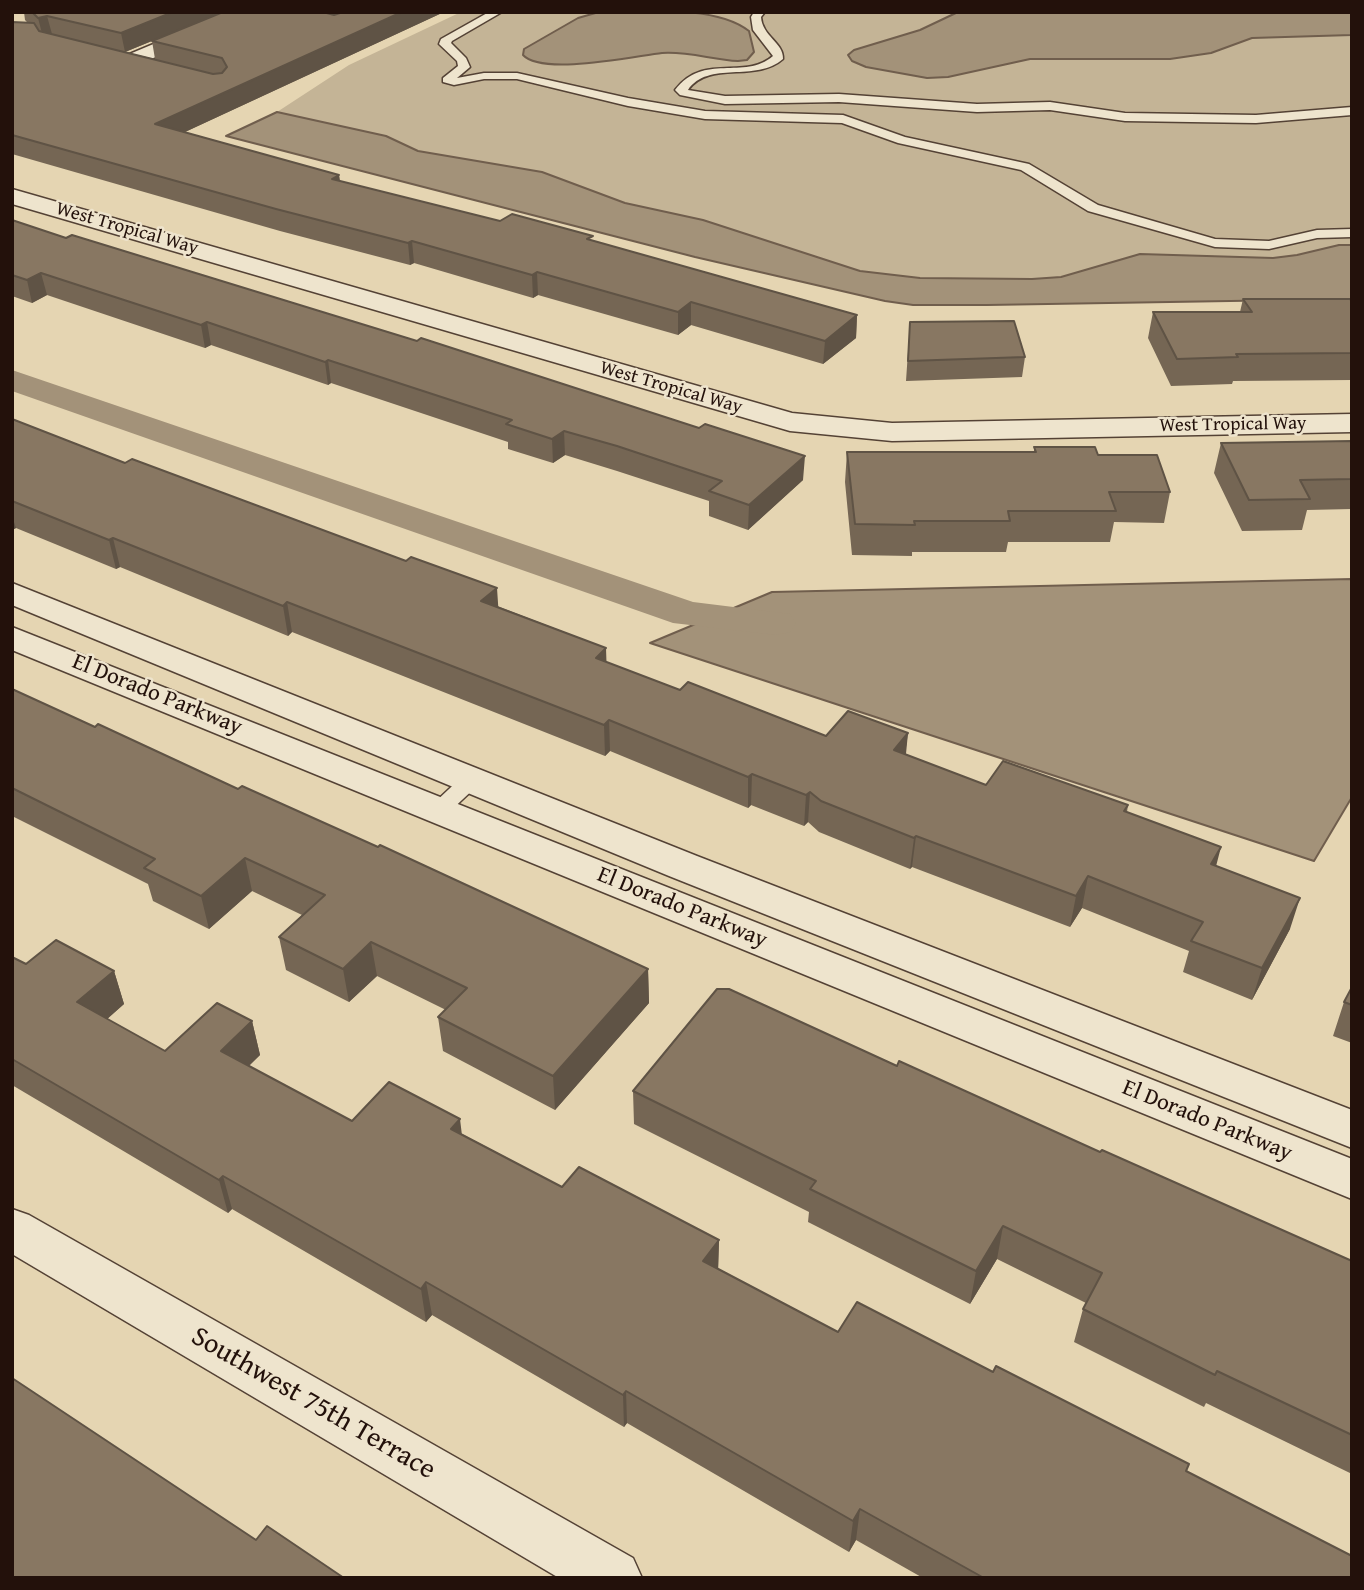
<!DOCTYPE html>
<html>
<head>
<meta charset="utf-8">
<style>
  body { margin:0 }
  #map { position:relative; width:1364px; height:1590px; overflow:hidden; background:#e5d5b2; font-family:"Gentium Book Plus",serif }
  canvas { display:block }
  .frame { position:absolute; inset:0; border:14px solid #23110b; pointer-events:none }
</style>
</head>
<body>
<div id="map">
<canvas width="1364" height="1590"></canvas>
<div class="frame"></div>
</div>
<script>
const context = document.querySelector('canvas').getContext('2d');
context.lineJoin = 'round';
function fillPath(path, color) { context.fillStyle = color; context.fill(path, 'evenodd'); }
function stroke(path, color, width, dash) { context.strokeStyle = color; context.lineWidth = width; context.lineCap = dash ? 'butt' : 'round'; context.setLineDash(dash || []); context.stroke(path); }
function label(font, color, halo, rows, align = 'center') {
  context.font = font + ' "Gentium Book Plus",serif'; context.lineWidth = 5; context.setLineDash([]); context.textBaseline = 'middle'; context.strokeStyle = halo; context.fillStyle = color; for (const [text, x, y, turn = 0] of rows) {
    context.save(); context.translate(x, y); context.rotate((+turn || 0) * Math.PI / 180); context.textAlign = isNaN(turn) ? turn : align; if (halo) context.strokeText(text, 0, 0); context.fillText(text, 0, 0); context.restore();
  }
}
fillPath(new Path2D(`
  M 461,12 L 1352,12 L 1352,245 L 1339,245 L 1297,255 L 1272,258 L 1140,254 L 1061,277 L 1032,279 L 920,278 L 860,271 L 703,220 L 625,203 L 542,172 L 418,151 L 386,136 L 277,112 L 349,65 Z`), '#c4b496');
const water = new Path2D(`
  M 599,12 C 641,12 715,4 749,31 L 754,52 L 747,60 L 738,61 C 713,60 688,51 662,53 C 635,56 542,76 523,55 L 524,49 L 578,18 Z
  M 958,12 L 1352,12 L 1352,35 L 1252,38 L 1211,53 L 1170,59 L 1030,59 L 948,77 L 927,78 L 866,67 L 852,61 L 848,55 L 854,50 L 920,30 Z
  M 277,112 L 386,136 L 418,151 L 542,172 L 625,203 L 703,220 L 860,271 L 920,278 L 1032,279 L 1061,277 L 1140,254 L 1273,258 L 1297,255 L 1339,245 L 1352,245 L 1352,299 L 987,305 L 913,305 L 885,301 L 695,257 L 226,136 Z
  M 1352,579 L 1352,797 L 1314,861 L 650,643 L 772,592 Z`);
fillPath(water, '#a39279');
stroke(water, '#705e4d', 2);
fillPath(new Path2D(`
  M 12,370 L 693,602 L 790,614 L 796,623 L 790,632 L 776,635 L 673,623 L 12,391 Z`), '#a39279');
const lane = new Path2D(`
  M 489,12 L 502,12 L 452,41 L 451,43 L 466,58 L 470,67 L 457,78 L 484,73 L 517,73 L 628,98 L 705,111 L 843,115 L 905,137 L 1029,164 L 1098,205 L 1215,239 L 1269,241 L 1317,230 L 1352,229 L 1352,237 L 1317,238 L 1269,249 L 1215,247 L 1088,211 L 1021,170 L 898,143 L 842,123 L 705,119 L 628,106 L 517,79 L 484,79 L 454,85 L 443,82 L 443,78 L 458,66 L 457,61 L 439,44 L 441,39 Z
  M 754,12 L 765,12 L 761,17 C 762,36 784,43 783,59 C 756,83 708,60 688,90 L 725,96 L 839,94 L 977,104 L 1050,102 L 1125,113 L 1256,115 L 1352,107 L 1352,115 L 1256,123 L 1125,121 L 1050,110 L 977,112 L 839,102 L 725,104 L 680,95 L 675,90 C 704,52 744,81 773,56 L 753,30 L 751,17 Z
  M 472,772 L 479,774 L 482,779 L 479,784 L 446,815 L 432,815 L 428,810 L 432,805 L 465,774 Z`);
const street = new Path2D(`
  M 230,12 L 258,12 L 255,16 L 134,66 L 120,66 L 117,62 L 120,58 Z
  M 12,189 L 792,413 L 892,423 L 1352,414 L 1352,432 L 892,441 L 790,431 L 12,204 Z
  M 12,583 L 697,856 L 1352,1110 L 1352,1148 L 669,876 L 12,605 Z
  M 12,627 L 1352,1159 L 1352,1199 L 12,650 Z
  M 12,1209 L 29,1215 L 633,1558 L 642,1578 L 559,1578 L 12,1254 Z`);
stroke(lane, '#544235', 3);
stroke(street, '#544235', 3);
fillPath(lane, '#eee4cd');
fillPath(street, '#eee4cd');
fillPath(new Path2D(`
  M 24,12 L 444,12 L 185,132 L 339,175 L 340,181 L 500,221 L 593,241 L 857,315 L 856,338 L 823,364 L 691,325 L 678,335 L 538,295 L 533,298 L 414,263 L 410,265 L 280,231 L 12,154 L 12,22 L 28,23 L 25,20 ZM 152,41 L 155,59 L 125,52 Z
  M 12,220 L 803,480 L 748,530 L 709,516 L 709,501 L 617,471 L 565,455 L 553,463 L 508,449 L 508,442 L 331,383 L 328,385 L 211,345 L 205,348 L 47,295 L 32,303 L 12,296 Z
  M 1243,299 L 1352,301 L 1352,380 L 1233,381 L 1232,384 L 1171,386 L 1148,338 L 1153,312 L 1240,312 Z
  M 910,322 L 1025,357 L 1022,377 L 906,381 Z
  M 12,419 L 606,648 L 606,662 L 680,690 L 826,736 L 908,733 L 905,754 L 986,785 L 1128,805 L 1127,812 L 1216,866 L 1290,929 L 1252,1000 L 1183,972 L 1189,951 L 1082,908 L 1070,927 L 912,867 L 910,869 L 819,832 L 808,822 L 804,826 L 751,805 L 748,808 L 610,751 L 605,756 L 292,632 L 288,636 L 120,567 L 116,569 L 16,528 L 12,530 Z
  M 1352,441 L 1352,509 L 1307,510 L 1302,530 L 1242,531 L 1214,473 L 1221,443 Z
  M 1034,447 L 1098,455 L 1170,492 L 1164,523 L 1114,522 L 1110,542 L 1008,542 L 1006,552 L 912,552 L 912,556 L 852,555 L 845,482 L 847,452 L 1034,452 Z
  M 12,689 L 95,727 L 648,969 L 649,1003 L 555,1110 L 443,1051 L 438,1017 L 446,1010 L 377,976 L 349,1002 L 286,970 L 279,937 L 302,915 L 252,891 L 209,929 L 153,901 L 148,884 L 12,816 Z
  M 12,957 L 26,964 L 114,971 L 124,1004 L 107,1019 L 165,1051 L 252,1021 L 260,1055 L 249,1066 L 352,1121 L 462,1134 L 562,1187 L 719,1240 L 718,1269 L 838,1332 L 1186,1472 L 1352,1578 L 923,1578 L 856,1540 L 849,1552 L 627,1423 L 624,1427 L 432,1315 L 426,1322 L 232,1209 L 228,1213 L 12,1085 Z
  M 1352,987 L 1352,1043 L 1333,1036 L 1344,1002 Z
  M 897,1066 L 1352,1261 L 1352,1474 L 1206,1403 L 1204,1407 L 1074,1342 L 1083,1309 L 1086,1303 L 997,1259 L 970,1304 L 808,1222 L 809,1212 L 634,1124 L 633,1091 Z`), '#756654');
fillPath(new Path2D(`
  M 173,12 L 222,12 L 125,52 L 121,33 Z
  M 402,12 L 444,12 L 159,144 L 155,124 Z
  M 47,16 L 52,34 L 43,37 L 38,18 Z
  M 339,175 L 341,196 L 332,179 Z
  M 412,241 L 414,263 L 410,265 L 408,243 Z
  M 537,272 L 538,295 L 533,298 L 532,275 Z
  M 41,273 L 47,295 L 32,303 L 27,280 Z
  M 691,302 L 691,325 L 678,335 L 678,312 Z
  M 857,315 L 856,338 L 823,364 L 825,341 Z
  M 207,322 L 211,345 L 205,348 L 201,325 Z
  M 328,360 L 331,383 L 328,385 L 325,362 Z
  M 564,431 L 565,455 L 553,463 L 552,439 Z
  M 805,456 L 803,480 L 748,530 L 749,505 Z
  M 12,516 L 16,528 L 12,530 Z
  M 113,538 L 120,567 L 116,569 L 109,540 Z
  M 497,588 L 499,618 L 481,601 Z
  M 287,602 L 292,632 L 288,636 L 283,606 Z
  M 606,648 L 607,678 L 596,658 Z
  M 609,720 L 610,751 L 605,756 L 604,725 Z
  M 908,733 L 905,764 L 894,750 Z
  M 752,774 L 751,805 L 748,808 L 748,777 Z
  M 810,792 L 808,822 L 804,826 L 806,795 Z
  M 916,836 L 912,867 L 910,869 L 914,838 Z
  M 1221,847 L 1213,878 L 1211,864 Z
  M 245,858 L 252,891 L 209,929 L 201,896 Z
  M 1088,876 L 1082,908 L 1070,927 L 1076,896 Z
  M 1300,898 L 1290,929 L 1252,1000 L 1262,968 Z
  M 371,942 L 377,976 L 349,1002 L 343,969 Z
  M 648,969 L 649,1003 L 555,1110 L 553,1076 Z
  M 114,971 L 124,1004 L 88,1036 L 77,1002 Z
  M 252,1021 L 260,1055 L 229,1084 L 221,1051 Z
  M 460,1119 L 464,1152 L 451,1129 Z
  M 223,1176 L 232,1209 L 228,1213 L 219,1180 Z
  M 1003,1226 L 997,1259 L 970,1304 L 976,1271 Z
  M 719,1240 L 718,1273 L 703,1261 Z
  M 426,1282 L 432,1315 L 426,1322 L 421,1289 Z
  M 626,1391 L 627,1423 L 624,1427 L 623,1395 Z
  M 860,1509 L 856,1540 L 849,1552 L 853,1521 Z`), '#5f5345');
const building = new Path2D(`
  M 32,12 L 173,12 L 121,33 L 47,16 L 38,18 Z
  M 223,12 L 323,12 L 334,15 L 343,12 L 402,12 L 155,124 L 339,175 L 332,179 L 500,221 L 512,214 L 593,236 L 587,239 L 857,315 L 825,341 L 691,302 L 678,312 L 537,272 L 532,275 L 412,241 L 408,243 L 276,209 L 12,135 L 12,22 L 34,23 L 39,31 L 213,74 L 222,73 L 227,67 L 222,58 L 152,41 Z
  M 12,220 L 66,238 L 72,235 L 417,341 L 421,338 L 699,428 L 705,424 L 805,456 L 749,505 L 709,491 L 722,481 L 617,446 L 564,431 L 552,439 L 506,424 L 512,420 L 328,360 L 325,362 L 207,322 L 201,325 L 41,273 L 27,280 L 12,275 Z
  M 1243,299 L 1350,299 L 1352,301 L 1352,353 L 1236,354 L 1238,357 L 1177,359 L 1153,312 L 1252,312 Z
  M 1014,321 L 1025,357 L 908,361 L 910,322 Z
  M 12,419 L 125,463 L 132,459 L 406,561 L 411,557 L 497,588 L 481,601 L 606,648 L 596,658 L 680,690 L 688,682 L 826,736 L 848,711 L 908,733 L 894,750 L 986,785 L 1003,761 L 1128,805 L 1124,811 L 1221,847 L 1211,864 L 1300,898 L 1262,968 L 1191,941 L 1203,922 L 1088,876 L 1076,896 L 916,836 L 914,838 L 821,801 L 810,792 L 806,795 L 752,774 L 748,777 L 609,720 L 604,725 L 287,602 L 283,606 L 113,538 L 109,540 L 12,501 Z
  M 1352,441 L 1352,479 L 1300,480 L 1310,499 L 1249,500 L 1221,443 Z
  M 1034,447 L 1095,447 L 1098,455 L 1157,455 L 1170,492 L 1109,492 L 1116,511 L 1008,511 L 1010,521 L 914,521 L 915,525 L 855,524 L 847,452 L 1036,452 Z
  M 12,689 L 95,727 L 98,724 L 238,789 L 242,786 L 378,847 L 380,845 L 648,969 L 553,1076 L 438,1017 L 467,988 L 371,942 L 343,969 L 279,937 L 325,895 L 245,858 L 201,896 L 144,868 L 155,859 L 12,788 Z
  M 56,940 L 114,971 L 77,1002 L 165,1051 L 217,1003 L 252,1021 L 221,1051 L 352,1121 L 389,1082 L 460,1119 L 451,1129 L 562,1187 L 579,1167 L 719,1240 L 703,1261 L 838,1332 L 857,1302 L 993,1372 L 996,1366 L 1189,1464 L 1186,1471 L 1352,1556 L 1352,1578 L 984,1578 L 860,1509 L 853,1521 L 626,1391 L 623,1395 L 426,1282 L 421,1289 L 223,1176 L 219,1180 L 12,1059 L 12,957 L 26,964 Z
  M 1352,987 L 1352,1005 L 1344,1002 Z
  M 717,989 L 729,989 L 897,1066 L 899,1061 L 1100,1152 L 1102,1150 L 1352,1261 L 1352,1435 L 1217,1371 L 1215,1375 L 1083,1309 L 1102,1273 L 1003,1226 L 976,1271 L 810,1189 L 816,1181 L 633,1091 Z
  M 12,1378 L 256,1540 L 267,1526 L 344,1578 L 12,1578 Z`);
fillPath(building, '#887762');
stroke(building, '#5f5345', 2);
label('19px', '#23110b', '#eee4cd', [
  ["West Tropical Way",127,229,16],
  ["West Tropical Way",671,388,16],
  ["West Tropical Way",1233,425,-1]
]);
label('23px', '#23110b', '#eee4cd', [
  ["El Dorado Parkway",157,695,22],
  ["El Dorado Parkway",682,908,22],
  ["El Dorado Parkway",1207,1121,22]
]);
label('28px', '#23110b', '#eee4cd', [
  ["Southwest 75th Terrace",313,1404,30]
]);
</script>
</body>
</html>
